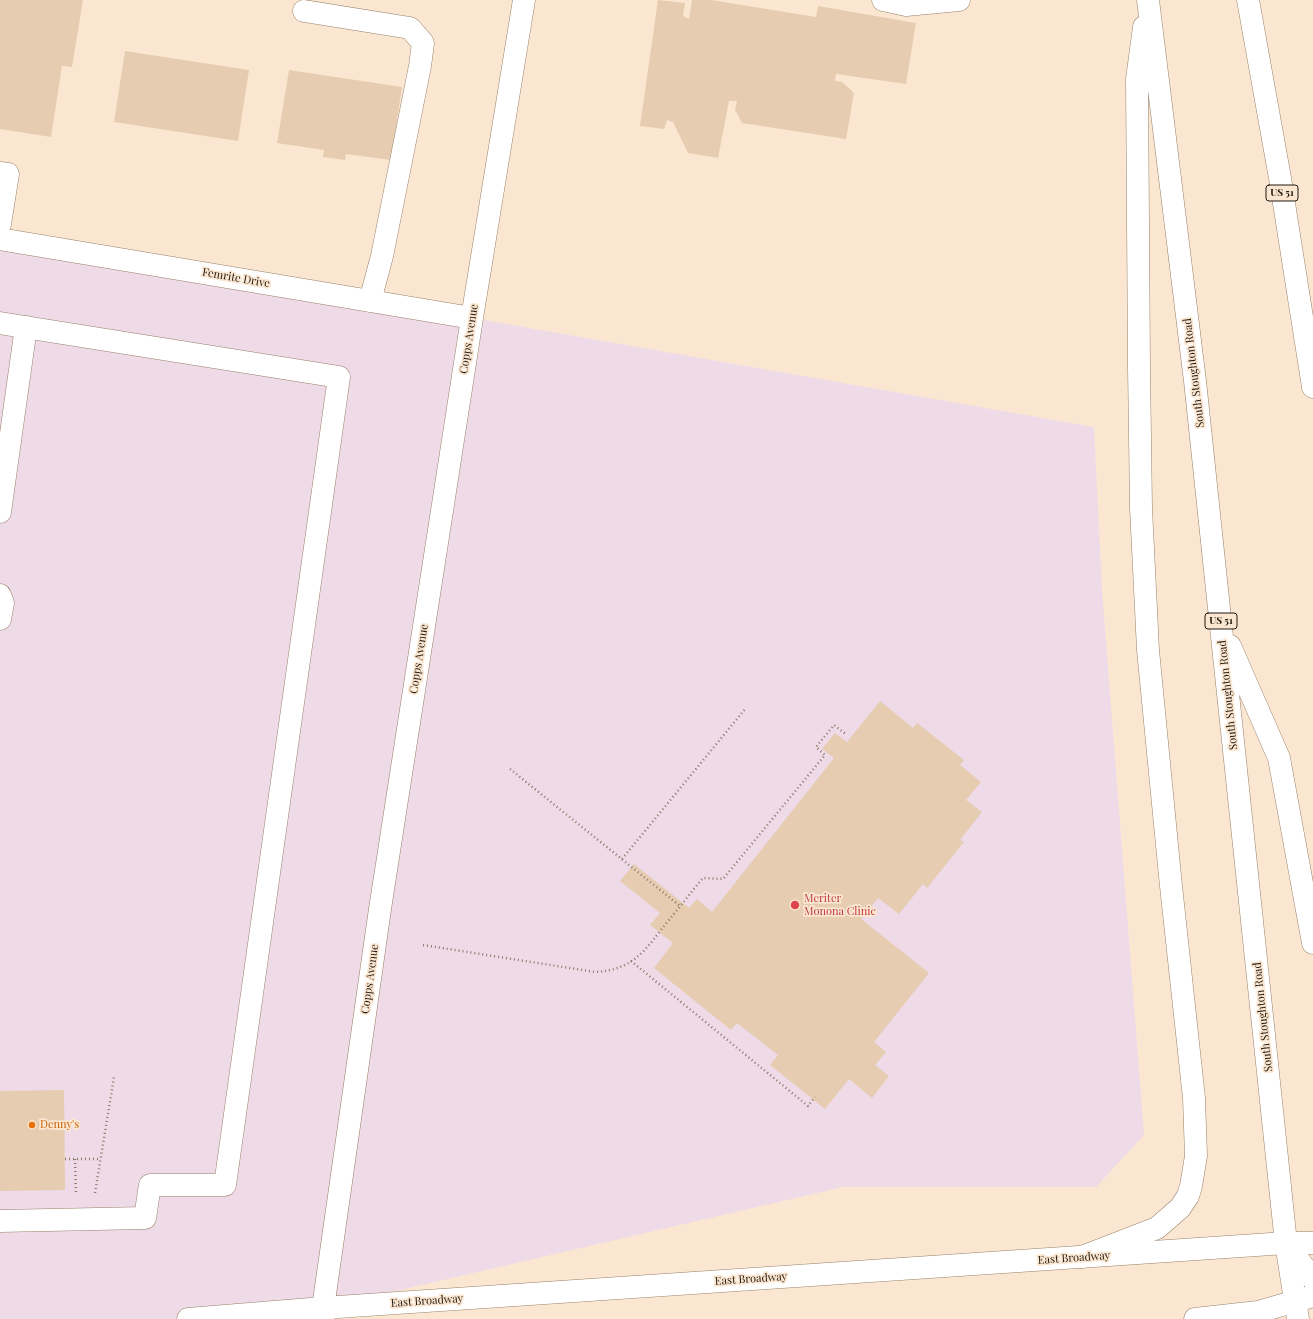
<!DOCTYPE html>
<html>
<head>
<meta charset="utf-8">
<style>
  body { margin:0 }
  canvas { display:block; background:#fbe7d1 }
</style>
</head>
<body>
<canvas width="1313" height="1319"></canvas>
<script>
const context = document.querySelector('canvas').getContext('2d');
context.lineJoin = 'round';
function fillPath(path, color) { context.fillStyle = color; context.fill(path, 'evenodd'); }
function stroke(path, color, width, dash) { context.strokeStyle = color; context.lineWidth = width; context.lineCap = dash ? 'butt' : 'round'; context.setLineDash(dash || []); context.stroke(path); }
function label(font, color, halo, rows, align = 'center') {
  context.font = font + ' "Playfair Display",serif'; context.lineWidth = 3.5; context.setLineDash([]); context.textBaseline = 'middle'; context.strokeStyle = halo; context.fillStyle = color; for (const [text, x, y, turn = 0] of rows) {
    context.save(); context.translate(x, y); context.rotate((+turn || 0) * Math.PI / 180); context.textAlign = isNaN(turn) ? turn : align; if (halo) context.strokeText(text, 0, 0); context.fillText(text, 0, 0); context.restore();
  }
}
fillPath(new Path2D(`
  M 0,239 L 472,318 L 1094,427 L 1102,590 L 1144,1135 L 1096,1187 L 843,1187 L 323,1308 L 188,1319 L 0,1319 Z`), '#efdae8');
fillPath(new Path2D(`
  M 0,0 L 83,0 L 72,67 L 62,66 L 51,137 L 0,129 Z
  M 658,0 L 685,3 L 683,16 L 689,19 L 692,0 L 711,0 L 816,17 L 818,6 L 916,23 L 906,84 L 836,74 L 835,81 L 842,82 L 854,93 L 846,139 L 742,123 L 735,110 L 737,101 L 729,101 L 718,158 L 688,153 L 673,122 L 667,120 L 664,129 L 640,126 Z
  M 125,51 L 249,70 L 238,141 L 114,122 Z
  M 289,70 L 402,87 L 391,160 L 346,154 L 345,160 L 323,157 L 324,150 L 277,143 Z
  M 880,701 L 913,728 L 917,723 L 964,760 L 960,765 L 981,782 L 966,800 L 982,812 L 960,840 L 964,842 L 927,888 L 923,884 L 899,914 L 878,898 L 861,919 L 929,973 L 874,1042 L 886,1052 L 875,1065 L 889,1076 L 872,1098 L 849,1079 L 825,1109 L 770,1065 L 778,1055 L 737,1023 L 731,1030 L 654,968 L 673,943 L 650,925 L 660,913 L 620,881 L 634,864 L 689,908 L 697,899 L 712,912 L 834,758 L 822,749 L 835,733 L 847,742 Z
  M 64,1090 L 65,1190 L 0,1191 L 0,1091 Z`), '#e6ccb0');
const minor = new Path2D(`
  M 883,0 L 906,5 L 959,0
  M 304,11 L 410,28 L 423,43 L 420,66 L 382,256 L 370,301
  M 0,173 L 8,174 L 0,224
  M 0,239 L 472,318
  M 0,323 L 339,377 L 225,1185 L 150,1185 L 145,1218 L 0,1221
  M 0,512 L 26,327
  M 0,595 L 3,603 L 0,619
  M 188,1319 L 323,1308 L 1286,1243 L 1313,1243
  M 324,1319 L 323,1308 L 380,909 L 472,318 L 524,0
  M 1195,1319 L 1258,1312 L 1313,1296`);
const major = new Path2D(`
  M 1148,0 L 1195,381 L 1286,1243 L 1298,1319
  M 1248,0 L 1280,178 L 1313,387
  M 1230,646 L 1279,758 L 1313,943
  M 1288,1246 L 1313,1279
  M 1082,1257 L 1157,1228 L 1180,1208 L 1188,1196 L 1191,1186 L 1196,1156 L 1194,1098 L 1171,886 L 1148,650 L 1141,508 L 1139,367 L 1137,79 L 1144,27`);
stroke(minor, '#988168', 23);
stroke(major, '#988168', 23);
stroke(new Path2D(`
  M 510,769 L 680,906
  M 622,859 L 746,708
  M 423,945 L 595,972 C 634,970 646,949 668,921 C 680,907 691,892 703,878 L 723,879 L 825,755 L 816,747 L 834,725 L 847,735
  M 631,961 L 808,1106 L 815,1097
  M 65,1159 L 100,1159
  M 75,1159 L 76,1193
  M 95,1193 L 114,1077`), '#897b6b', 2.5, [1, 3]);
stroke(minor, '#fff', 22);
stroke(major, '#fff', 22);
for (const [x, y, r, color] of [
  [795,905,5,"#e0444e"],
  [32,1125,4,"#e8710a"]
]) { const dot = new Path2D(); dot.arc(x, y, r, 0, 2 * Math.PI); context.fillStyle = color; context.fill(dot); stroke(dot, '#fbe7d1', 1.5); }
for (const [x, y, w] of [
  [1282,193,32],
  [1221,621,32]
]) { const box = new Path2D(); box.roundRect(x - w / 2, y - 8, w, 16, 3); context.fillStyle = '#fbe7d1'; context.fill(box); stroke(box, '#21180e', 1); }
label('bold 10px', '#21180e', null, [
  ["US 51",1282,193],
  ["US 51",1221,621]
]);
label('11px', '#21180e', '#fbe7d1', [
  ["Femrite Drive",236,278,10],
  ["Copps Avenue",469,339,-81],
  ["South Stoughton Road",1194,373,-97],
  ["Copps Avenue",419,659,-81],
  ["South Stoughton Road",1228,695,-96],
  ["Copps Avenue",370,979,-82],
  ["South Stoughton Road",1263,1017,-96],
  ["East Broadway",1074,1258,-4],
  ["East Broadway",751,1279,-4],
  ["East Broadway",427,1301,-4]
]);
label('11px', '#be3a42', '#fbe7d1', [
  ["Meriter",804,899],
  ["Monona Clinic",804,912]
], 'left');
label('11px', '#c56008', '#fbe7d1', [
  ["Denny's",40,1125]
], 'left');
</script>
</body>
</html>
